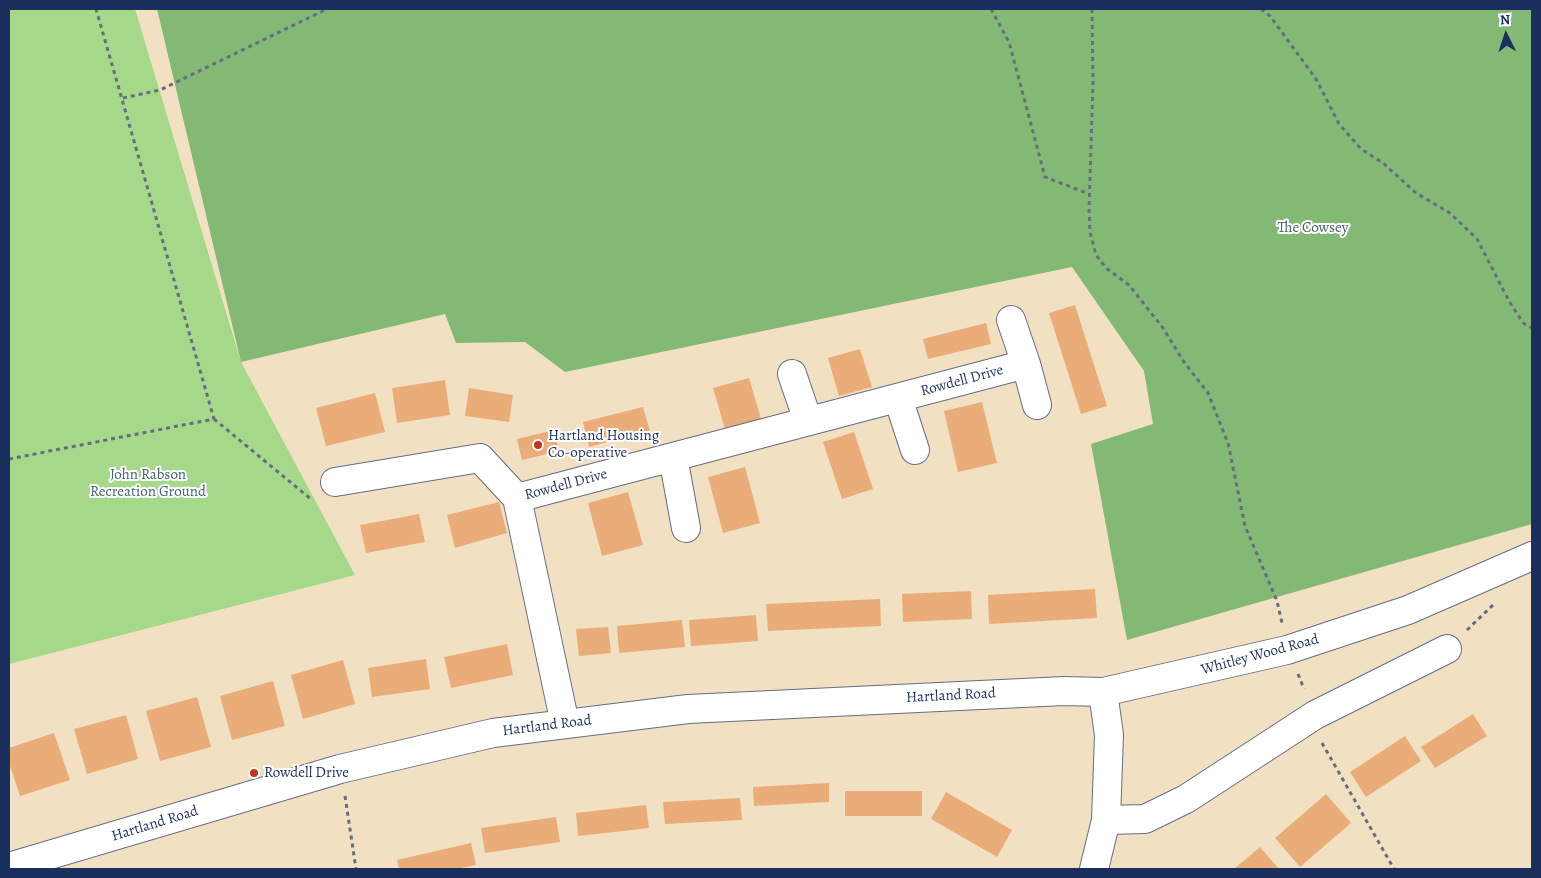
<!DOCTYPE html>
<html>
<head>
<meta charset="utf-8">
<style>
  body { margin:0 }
  #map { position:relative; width:1541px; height:878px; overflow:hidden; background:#f2e0c2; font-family:Alegreya,serif }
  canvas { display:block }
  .frame { position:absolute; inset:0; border:10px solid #1b2f5e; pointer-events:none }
  .north { position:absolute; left:1481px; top:10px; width:50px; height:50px; -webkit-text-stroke:4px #fff; paint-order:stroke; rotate:356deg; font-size:14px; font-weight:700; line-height:20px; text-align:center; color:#1b2f5e }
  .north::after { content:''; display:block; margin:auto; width:18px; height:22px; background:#1b2f5e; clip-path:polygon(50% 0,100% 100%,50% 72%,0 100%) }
</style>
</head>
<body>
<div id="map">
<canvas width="1541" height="878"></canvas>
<div class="frame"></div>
<div class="north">N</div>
</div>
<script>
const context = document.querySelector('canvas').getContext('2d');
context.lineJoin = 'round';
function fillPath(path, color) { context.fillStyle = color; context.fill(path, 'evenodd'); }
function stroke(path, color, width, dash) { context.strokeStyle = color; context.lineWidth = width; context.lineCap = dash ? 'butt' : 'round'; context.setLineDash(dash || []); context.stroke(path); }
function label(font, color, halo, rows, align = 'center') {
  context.font = font + ' Alegreya,serif'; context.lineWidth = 4; context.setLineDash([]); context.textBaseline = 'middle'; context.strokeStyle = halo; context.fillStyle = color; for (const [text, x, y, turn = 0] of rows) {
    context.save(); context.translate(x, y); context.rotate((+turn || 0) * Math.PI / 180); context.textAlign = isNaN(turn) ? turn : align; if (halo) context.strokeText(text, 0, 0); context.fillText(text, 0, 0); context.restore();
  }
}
fillPath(new Path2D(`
  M 9,9 L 135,9 L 241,362 L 355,575 L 9,664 Z`), '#a5d989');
fillPath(new Path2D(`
  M 157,9 L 1532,9 L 1532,524 L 1127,640 L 1091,444 L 1153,424 L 1144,371 L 1072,267 L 565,372 L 525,342 L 456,343 L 445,314 L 241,362 Z`), '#84b975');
fillPath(new Path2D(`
  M 1075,305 L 1107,406 L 1081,414 L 1049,313 Z
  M 986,323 L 991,344 L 928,359 L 923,339 Z
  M 860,349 L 872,387 L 839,396 L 828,358 Z
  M 749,378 L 761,419 L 725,429 L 713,388 Z
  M 445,380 L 450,415 L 397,423 L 392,388 Z
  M 469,388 L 513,395 L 509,422 L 465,416 Z
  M 375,393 L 385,432 L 326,446 L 316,408 Z
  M 982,402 L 997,463 L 958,472 L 944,411 Z
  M 643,407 L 650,431 L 589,447 L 583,422 Z
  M 554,430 L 559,451 L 522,460 L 517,439 Z
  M 854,432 L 873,489 L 842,499 L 823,442 Z
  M 745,467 L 760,523 L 723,533 L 708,477 Z
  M 628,492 L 643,545 L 602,556 L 588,503 Z
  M 499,502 L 507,533 L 455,548 L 447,515 Z
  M 419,514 L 425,542 L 366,553 L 360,525 Z
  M 1095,589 L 1097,618 L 989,624 L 988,595 Z
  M 971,591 L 972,619 L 903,622 L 902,594 Z
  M 880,599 L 881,626 L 768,631 L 766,604 Z
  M 756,615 L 758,641 L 691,646 L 689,620 Z
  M 682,620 L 685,647 L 619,653 L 617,626 Z
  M 608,627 L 611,653 L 579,656 L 576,629 Z
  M 507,644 L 513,675 L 451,688 L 444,657 Z
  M 426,659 L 430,689 L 372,697 L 368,668 Z
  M 343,660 L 355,704 L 303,719 L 291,675 Z
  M 273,681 L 285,726 L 232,740 L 220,696 Z
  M 197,697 L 211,747 L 160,761 L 146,711 Z
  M 1473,714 L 1487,736 L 1435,768 L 1421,747 Z
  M 126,715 L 138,759 L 87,774 L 74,729 Z
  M 54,733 L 70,780 L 20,796 L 9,763 L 9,748 Z
  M 1405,736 L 1421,761 L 1366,797 L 1350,772 Z
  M 829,783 L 829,802 L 754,806 L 753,787 Z
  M 845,791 L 922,791 L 922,816 L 845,816 Z
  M 946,792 L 1012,830 L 997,857 L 931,819 Z
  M 1326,794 L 1351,823 L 1300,867 L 1275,838 Z
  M 740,798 L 742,820 L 665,824 L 663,802 Z
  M 646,805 L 649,828 L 578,836 L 576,813 Z
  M 556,817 L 560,842 L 485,853 L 481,828 Z
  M 471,843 L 476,865 L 456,869 L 399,869 L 397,860 Z
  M 1260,847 L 1279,869 L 1234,869 Z`), '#eaad7a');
const minor = new Path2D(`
  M 1011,320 L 1026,364
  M 792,374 L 808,421
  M 898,398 L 915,450
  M 673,457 L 686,528
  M 335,482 L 480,458 L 517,498 L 1026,364 L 1037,405
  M 517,498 L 565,724
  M 1106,820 L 1145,819 L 1186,799 L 1315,715 L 1447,649
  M 9,867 L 340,769 L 493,733 L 688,709 L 1064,691 L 1103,692 L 1287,650 L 1408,610 L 1532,556
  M 1094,869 L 1106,820 L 1109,735 L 1103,692`);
stroke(minor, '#666d81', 30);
stroke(new Path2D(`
  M 991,9 L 1009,42 L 1045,177 L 1089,194
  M 1092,9 L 1093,82 L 1089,210 L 1090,232 L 1096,255 L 1106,268 L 1129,285 L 1163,328 L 1184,362 L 1208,393 L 1228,443 L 1245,526 L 1277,601 L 1282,623
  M 1261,9 L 1270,16 L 1316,79 L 1339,124 L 1361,149 L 1383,163 L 1416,193 L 1450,213 L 1477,239 L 1509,301 L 1523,323 L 1532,328
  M 123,98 L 160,90 L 327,9
  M 214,419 L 312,500
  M 9,459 L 214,419 L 96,9
  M 1467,630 L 1493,605
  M 1298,674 L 1304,689
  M 1322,743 L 1394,869
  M 345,796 L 356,869`), '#666d81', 3, [4, 4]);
stroke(minor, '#fff', 28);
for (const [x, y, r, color] of [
  [538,445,5,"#c8321e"],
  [254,773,5,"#c8321e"]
]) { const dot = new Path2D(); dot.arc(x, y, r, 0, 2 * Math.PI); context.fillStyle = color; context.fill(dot); stroke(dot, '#fff', 2); }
label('15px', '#44626b', '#fff', [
  ["The Cowsey",1313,228],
  ["John Rabson",148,475],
  ["Recreation Ground",148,492]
]);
label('15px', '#1b2f5e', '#fff', [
  ["Rowdell Drive",962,381,-15],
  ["Rowdell Drive",566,485,-15],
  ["Whitley Wood Road",1260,655,-15],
  ["Hartland Road",951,696,-3],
  ["Hartland Road",547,726,-7],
  ["Hartland Road",155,824,-17]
]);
label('15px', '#1b2f5e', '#fff', [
  ["Hartland Housing",548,436],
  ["Co-operative",548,453],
  ["Rowdell Drive",264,773]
], 'left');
</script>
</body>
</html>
